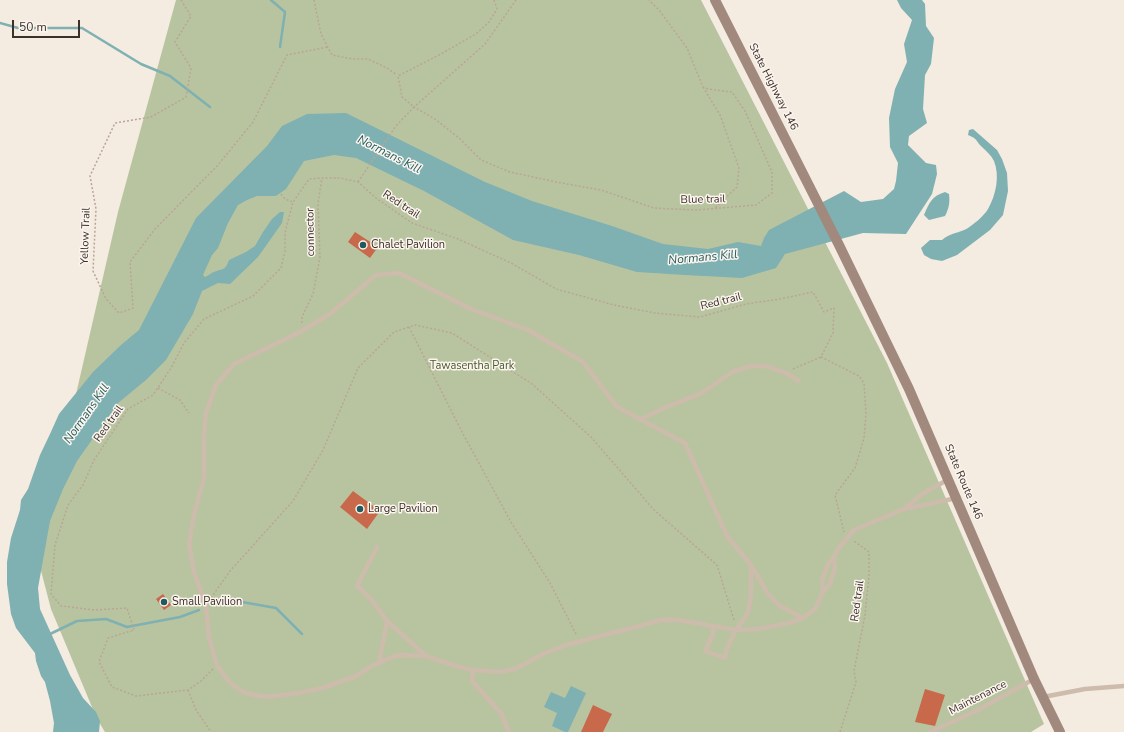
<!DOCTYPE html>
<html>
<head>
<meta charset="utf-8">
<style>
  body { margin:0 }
  #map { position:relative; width:1124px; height:732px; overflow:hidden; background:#f4ebe1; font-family:"Nunito Sans",sans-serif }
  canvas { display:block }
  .scale { position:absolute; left:12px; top:20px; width:68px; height:18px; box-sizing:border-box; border:2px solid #3b302b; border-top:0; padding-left:5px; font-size:12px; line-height:14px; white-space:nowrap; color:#3b302b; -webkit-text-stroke:3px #fbf5ee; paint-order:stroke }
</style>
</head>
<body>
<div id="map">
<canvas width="1124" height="732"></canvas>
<div class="scale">50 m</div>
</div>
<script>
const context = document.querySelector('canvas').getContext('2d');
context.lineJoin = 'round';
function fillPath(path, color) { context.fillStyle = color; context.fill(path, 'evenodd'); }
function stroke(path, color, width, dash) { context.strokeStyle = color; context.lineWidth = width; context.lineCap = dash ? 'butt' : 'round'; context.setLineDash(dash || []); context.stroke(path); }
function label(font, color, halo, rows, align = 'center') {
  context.font = font + ' "Nunito Sans",sans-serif'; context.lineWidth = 3; context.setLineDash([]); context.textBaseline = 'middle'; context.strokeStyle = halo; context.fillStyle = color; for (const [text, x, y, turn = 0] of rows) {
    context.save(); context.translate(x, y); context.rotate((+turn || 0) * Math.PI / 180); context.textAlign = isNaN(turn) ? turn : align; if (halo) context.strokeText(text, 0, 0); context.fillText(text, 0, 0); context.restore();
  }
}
fillPath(new Path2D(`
  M 176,0 L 701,0 L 887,363 L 1044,724 L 1031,732 L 105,732 L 97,719 L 51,609 L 38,559 L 118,212 Z`), '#b8c4a0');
fillPath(new Path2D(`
  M 897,0 L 922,0 L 925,4 L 926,26 L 934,38 L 931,64 L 925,75 L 923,109 L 927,123 L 909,136 L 908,145 L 926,163 L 936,165 L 937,174 L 932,194 L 906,234 L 863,233 L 785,254 L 776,268 L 742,278 L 685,275 L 637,272 L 579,255 L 513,240 L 424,191 L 356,158 L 334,155 L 304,161 L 286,189 L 276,196 L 257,196 L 247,200 L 238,205 L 228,223 L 218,248 L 212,255 L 203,275 L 205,277 C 208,276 211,273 214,272 C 224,268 225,271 229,260 L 246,252 L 255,246 L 263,232 L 272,219 L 280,212 L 284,212 L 282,223 L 258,257 L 230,284 L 218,283 L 202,291 L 193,314 L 166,360 L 146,380 L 118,403 L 77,461 L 63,489 L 50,521 L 38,588 L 40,609 L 70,675 L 83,698 L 96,712 L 100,721 L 99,732 L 53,732 L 54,723 L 50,701 L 45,682 L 41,676 L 36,661 L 35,653 L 16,628 L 11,614 L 7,584 L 7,562 L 11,538 L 20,510 L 21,500 L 28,489 L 40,455 L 50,434 L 59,414 L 93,372 L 121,345 L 139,330 L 196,218 L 267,146 L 282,126 L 307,114 L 346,113 L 485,182 L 532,201 L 612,226 L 663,244 L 708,249 L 738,242 L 761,246 L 764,238 L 769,230 L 844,191 L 861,202 L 883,199 L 894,189 L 896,181 L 898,163 L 890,147 L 889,118 L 895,89 L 907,62 L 904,44 L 912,20 L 901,8 Z
  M 973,129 L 997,150 L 1002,159 L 1007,173 L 1008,191 L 1003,215 L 990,230 L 957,255 L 942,261 L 931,259 L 924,255 L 921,248 L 930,240 L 942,240 C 949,233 960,233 968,228 C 974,224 984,216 988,209 C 996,195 1000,176 994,161 C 991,155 986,151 982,147 C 975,140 978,139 968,135 L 969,130 Z
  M 945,192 L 949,194 C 950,203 949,208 945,216 L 929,220 L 924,215 C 929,203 932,196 945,192 Z
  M 571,686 L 586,693 L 568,732 L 565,732 L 552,726 L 557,713 L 544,707 L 551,692 L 565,698 Z`), '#7fb0b2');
stroke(new Path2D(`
  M 271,0 L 285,12 L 280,47
  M 0,23 L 18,28 L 82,28 L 141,64 L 170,76 L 210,107
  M 213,602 L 231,600 L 276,608 L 302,634
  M 48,635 L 77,621 L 106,619 L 127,627 L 180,617 L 199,610`), '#7fb0b2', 2.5);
fillPath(new Path2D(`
  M 355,232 L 378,247 L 370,258 L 348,242 Z
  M 353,491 L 380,511 L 367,529 L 340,507 Z
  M 163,594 L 171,605 L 164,610 L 156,599 Z
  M 925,689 L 945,695 L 935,726 L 915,722 Z
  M 593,705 L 612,714 L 603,732 L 581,732 Z`), '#c8694b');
stroke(new Path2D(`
  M 181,0 L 191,16 L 175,42 L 191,68 L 186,97 L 151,117 L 115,123 L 90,176 L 96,209 L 93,271 L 106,299 L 119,313 L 133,308 L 130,262 L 155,229 L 218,165 L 253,122 L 287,55 L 328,47
  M 314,0 L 321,34 L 332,55 L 352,59 L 368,59 L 387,68 L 397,75
  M 516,0 L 485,44 L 414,107 L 435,119 L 459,138 L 481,160 L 510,172 L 556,182 L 601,190 L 654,208 L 696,210 L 756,205 L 772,193 L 772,172 L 745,111 L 732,92 L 708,89 L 703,87 L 687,48 L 659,10 L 649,0
  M 703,87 L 720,115 L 739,168 L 737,187 L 714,209
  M 358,182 L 396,126 L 414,107 L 402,97 L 398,76 L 439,55 L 476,34 L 489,22 L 497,9 L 494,0
  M 281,194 L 285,199 L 293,202
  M 302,323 L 302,317 L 313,294 L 320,257 L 318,203 L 322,178
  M 409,327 L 462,432 L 511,522 L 550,583 L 577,636
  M 793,369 L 821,357
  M 158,388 L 180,400 L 189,413
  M 211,598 L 230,571 L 293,501 L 323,450 L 358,368 L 394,332 L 415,325 L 452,333 L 532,384 L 591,437 L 654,510 L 717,565 L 734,620
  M 213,669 L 201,681 L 188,690 L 136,696 L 112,687 L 99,662 L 108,638 L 134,630 L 127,608 L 94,610 L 61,606 L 51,594 L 55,545 L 68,505 L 83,485 L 94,460 L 128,409 L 153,395 L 171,368 L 184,343 L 204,319 L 253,296 L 281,268 L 285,251 L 285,233 L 293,202 L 309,179 L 322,178 L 340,178 L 358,182 L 376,198 L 412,223 L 458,239 L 511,263 L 556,289 L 614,305 L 655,313 L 700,317 L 746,304 L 780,299 L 813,292 L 824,312 L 834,308 L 833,333 L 821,357 L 859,376 L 864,383 L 866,414 L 864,438 L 855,468 L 835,495 L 844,532
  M 188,690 L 196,710 L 211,732
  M 840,732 L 856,682 L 854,671 L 865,615 L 869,576 L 869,552 L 854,541`), '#b9a596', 1.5, [2, 2]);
stroke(new Path2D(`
  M 641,419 L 666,407 L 700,394 L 734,371 L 752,366 L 766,366 L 786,373 L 799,381
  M 905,508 L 922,494 L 949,479
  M 377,547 L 357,586 L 371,599 L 387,621 L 426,656
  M 751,565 L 768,594 L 780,606 L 803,618
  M 823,592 L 830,584 L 835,567 L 834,557
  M 714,627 L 712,636 L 705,651 L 725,658 L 727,648 L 736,630 L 748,613 L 751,594 L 751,565 L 727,536 L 685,443 L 617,407 L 583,362 L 528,330 L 471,309 L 399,273 L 376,275 L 331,313 L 302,331 L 234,364 L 216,385 L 206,413 L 204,434 L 204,478 L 194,514 L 189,544 L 194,572 L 206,606 L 209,638 L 217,665 L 230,683 L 245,693 L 266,697 L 299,693 L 322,688 L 354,677 L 372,666 L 392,657 L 401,655 L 426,656 L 459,667 L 473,670 L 499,672 L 515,669 L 545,653 L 566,645 L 662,620 L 678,620 L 736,630 L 758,629 L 789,623 L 803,618 L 815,609 L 823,592 L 822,580 L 828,564 L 834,557 L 838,549 L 854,530 L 904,509 L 957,498
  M 379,663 L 387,621
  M 473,670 L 472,681 L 501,713 L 509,732
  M 1043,697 L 1085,689 L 1124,686
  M 930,732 L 976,711 L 1034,679`), '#cdbbac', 4.5);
stroke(new Path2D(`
  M 715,0 L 839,245 L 909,389 L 1034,679 L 1060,732`), '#a18a7d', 10);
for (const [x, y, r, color] of [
  [363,245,4,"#1f5a5e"],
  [360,509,4,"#1f5a5e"],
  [164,602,4,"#1f5a5e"]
]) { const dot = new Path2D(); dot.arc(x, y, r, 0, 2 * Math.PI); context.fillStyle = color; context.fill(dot); stroke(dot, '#fbf5ee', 1.5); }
label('11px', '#3b302b', '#fbf5ee', [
  ["State Highway 146",773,87,63],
  ["Blue trail",703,200,-1],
  ["Red trail",401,205,33],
  ["connector",311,232,-91],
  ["Yellow Trail",86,236,-88],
  ["Red trail",721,302,-14],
  ["Red trail",109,424,-54],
  ["State Route 146",963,482,67],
  ["Red trail",858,601,-82],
  ["Maintenance",978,698,-27]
]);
label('11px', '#3b302b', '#fbf5ee', [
  ["Chalet Pavilion",371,245],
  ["Large Pavilion",368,509],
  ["Small Pavilion",172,602]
], 'left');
label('11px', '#4a5a2e', '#fbf5ee', [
  ["Tawasentha Park",472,366]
]);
label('italic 12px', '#1f5a5e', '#fbf5ee', [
  ["Normans Kill",389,155,27],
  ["Normans Kill",703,258,-5],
  ["Normans Kill",87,414,-55]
]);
</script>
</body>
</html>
